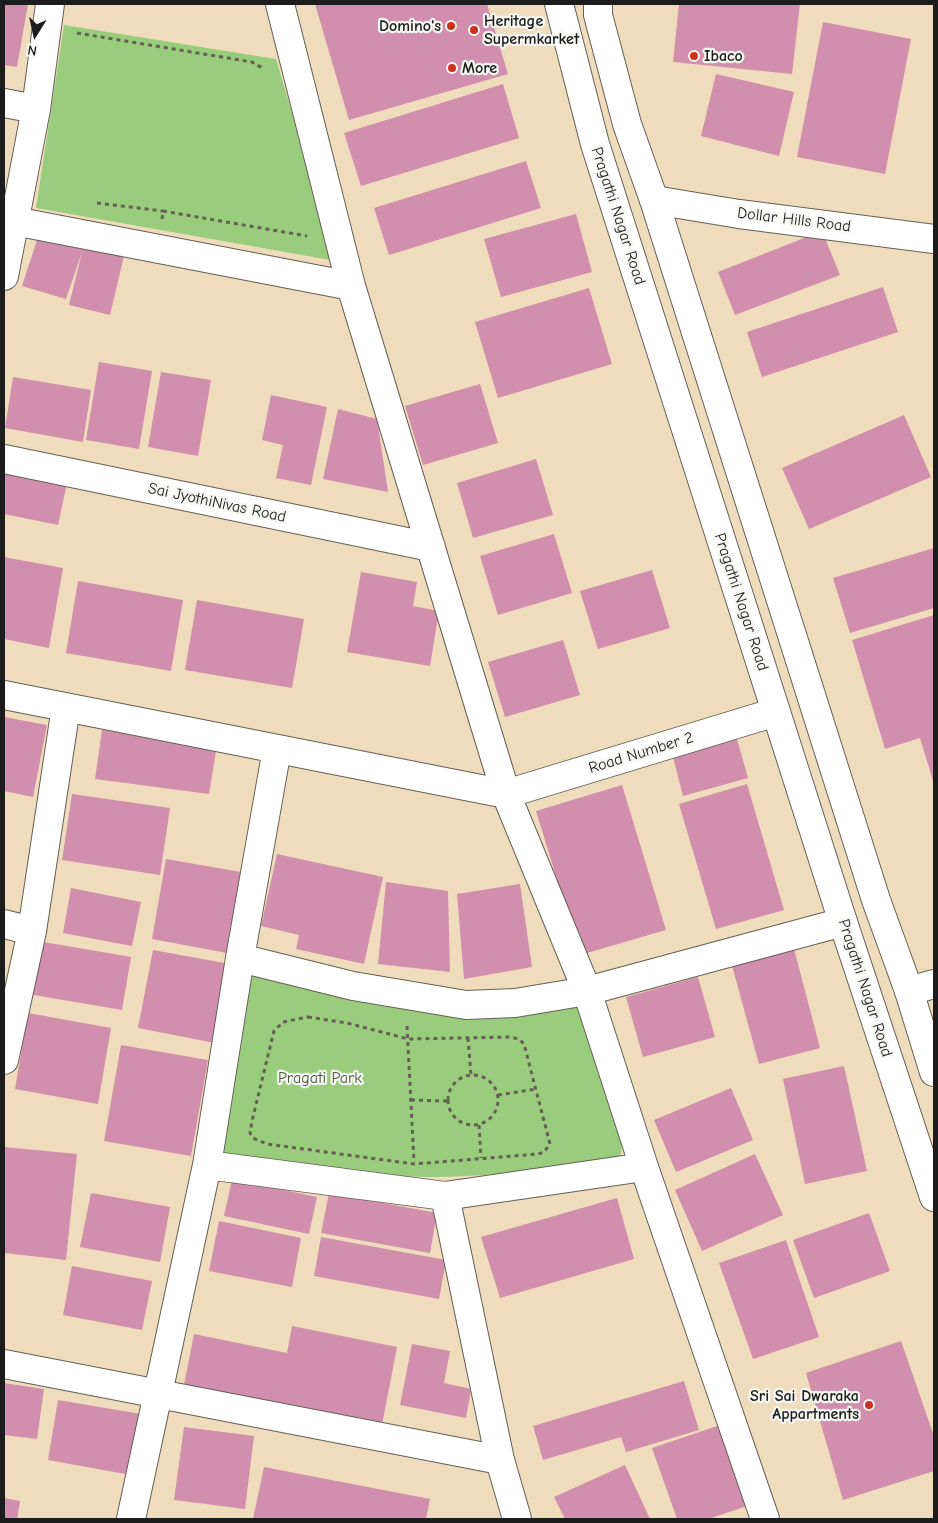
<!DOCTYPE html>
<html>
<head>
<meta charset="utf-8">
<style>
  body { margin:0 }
  #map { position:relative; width:938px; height:1523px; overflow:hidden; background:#efdcbc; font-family:"Comic Neue",sans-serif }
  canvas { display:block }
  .frame { position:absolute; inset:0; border:5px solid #1c1c1c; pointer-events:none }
  .north { position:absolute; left:10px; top:10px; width:50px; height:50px; -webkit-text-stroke:4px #f6f6f2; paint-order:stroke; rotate:190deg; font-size:14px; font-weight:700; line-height:20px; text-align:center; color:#1c1c1c }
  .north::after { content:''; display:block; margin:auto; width:18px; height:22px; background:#1c1c1c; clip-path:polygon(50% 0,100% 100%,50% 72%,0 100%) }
</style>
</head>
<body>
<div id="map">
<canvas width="938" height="1523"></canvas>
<div class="frame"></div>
<div class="north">N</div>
</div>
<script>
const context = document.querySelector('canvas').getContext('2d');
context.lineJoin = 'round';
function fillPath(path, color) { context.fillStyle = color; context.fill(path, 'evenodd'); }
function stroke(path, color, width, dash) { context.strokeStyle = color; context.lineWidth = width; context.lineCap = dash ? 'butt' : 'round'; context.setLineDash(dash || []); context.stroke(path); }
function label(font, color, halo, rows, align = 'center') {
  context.font = font + ' "Comic Neue",sans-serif'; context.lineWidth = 4.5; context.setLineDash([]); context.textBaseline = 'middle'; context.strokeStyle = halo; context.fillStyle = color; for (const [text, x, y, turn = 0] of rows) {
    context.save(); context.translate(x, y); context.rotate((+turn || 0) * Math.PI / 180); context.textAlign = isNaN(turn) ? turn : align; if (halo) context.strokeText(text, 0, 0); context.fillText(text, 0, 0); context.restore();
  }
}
fillPath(new Path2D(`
  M 64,25 L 276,59 L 336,261 L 36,208 Z
  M 259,973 L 576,1003 L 583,1018 L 622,1145 L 620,1158 C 560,1167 500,1176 438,1177 C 365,1178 291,1165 218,1157 L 243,987 L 251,976 Z`), '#99cd7d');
fillPath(new Path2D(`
  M 4,4 L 28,4 L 17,67 L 4,65 Z
  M 315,4 L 487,4 L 508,74 L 349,120 Z
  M 679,4 L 800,4 L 792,74 L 673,62 Z
  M 823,22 L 911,39 L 885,174 L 797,157 Z
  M 716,74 L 794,92 L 779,156 L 701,136 Z
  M 503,84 L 519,138 L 361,186 L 344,133 Z
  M 526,161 L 541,208 L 389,255 L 374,208 Z
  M 576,214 L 592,272 L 501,297 L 484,239 Z
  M 822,231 L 840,275 L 735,315 L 718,272 Z
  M 39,234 L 124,256 L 110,315 L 69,305 L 82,252 L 66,299 L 22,286 Z
  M 883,287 L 898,332 L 762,377 L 747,332 Z
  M 589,288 L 612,364 L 498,398 L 475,322 Z
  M 99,362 L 152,371 L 139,449 L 86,440 Z
  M 161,372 L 211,380 L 198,456 L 148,447 Z
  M 13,377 L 91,390 L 83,442 L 5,428 Z
  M 480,384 L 498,443 L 423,465 L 405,406 Z
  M 271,395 L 327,407 L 311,485 L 276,478 L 283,445 L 262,440 Z
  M 338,409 L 377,419 L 388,492 L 323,479 Z
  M 904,415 L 931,477 L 809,529 L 782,468 Z
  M 536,459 L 553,515 L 473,538 L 457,483 Z
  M 4,470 L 67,483 L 58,525 L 4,514 Z
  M 554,534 L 572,593 L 498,615 L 480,556 Z
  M 934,548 L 934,608 L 850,633 L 833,578 Z
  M 4,557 L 63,568 L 49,648 L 4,639 Z
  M 652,570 L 670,628 L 598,649 L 580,591 Z
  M 361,572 L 417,582 L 413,606 L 439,611 L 430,666 L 347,652 Z
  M 78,581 L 183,600 L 171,671 L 66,653 Z
  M 197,600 L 304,619 L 292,688 L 185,670 Z
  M 934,615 L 934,784 L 920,738 L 885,749 L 852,640 Z
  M 563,640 L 580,695 L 505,717 L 488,662 Z
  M 4,717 L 47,725 L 33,797 L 4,791 Z
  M 102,730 L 217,745 L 209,794 L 95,779 Z
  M 735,732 L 748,778 L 683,796 L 671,749 Z
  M 747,784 L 784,910 L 716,929 L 679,804 Z
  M 622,785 L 666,930 L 580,955 L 536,811 Z
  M 72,794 L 170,808 L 160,875 L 62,860 Z
  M 277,854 L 383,877 L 364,964 L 296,949 L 299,935 L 261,926 Z
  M 166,859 L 241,872 L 227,953 L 152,939 Z
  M 386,882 L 448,891 L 450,972 L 378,964 Z
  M 520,884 L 532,967 L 464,979 L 457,894 Z
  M 71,888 L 141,902 L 132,946 L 63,933 Z
  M 38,941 L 131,957 L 122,1010 L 28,994 Z
  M 793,945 L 820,1048 L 759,1064 L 731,962 Z
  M 153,950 L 230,964 L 215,1043 L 138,1028 Z
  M 698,977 L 715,1037 L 643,1057 L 626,997 Z
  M 28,1013 L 111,1028 L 98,1104 L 15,1089 Z
  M 121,1045 L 208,1060 L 191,1156 L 104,1141 Z
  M 844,1066 L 867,1171 L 805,1184 L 783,1079 Z
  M 731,1088 L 753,1140 L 676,1172 L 654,1120 Z
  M 4,1147 L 77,1154 L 66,1260 L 4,1253 Z
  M 755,1154 L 783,1215 L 702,1251 L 675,1190 Z
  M 232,1179 L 317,1197 L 309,1234 L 224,1216 Z
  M 91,1193 L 170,1207 L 160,1262 L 80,1247 Z
  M 329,1193 L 437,1213 L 430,1253 L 321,1233 Z
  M 617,1198 L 634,1259 L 500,1298 L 481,1237 Z
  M 869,1213 L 890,1271 L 814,1298 L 793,1240 Z
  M 219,1221 L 301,1238 L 292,1287 L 209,1271 Z
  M 321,1237 L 446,1260 L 439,1299 L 314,1276 Z
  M 786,1240 L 819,1337 L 753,1359 L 719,1263 Z
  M 72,1266 L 152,1281 L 142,1330 L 63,1315 Z
  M 292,1326 L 397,1347 L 382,1425 L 184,1385 L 194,1334 L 287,1353 Z
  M 901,1341 L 934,1436 L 934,1471 L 843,1500 L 806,1373 Z
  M 412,1344 L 450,1351 L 444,1383 L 471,1389 L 466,1418 L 400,1405 Z
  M 684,1381 L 699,1430 L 626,1452 L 621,1437 L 543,1460 L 533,1426 Z
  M 4,1383 L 44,1389 L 37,1439 L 4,1435 Z
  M 58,1400 L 141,1414 L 131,1475 L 48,1460 Z
  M 726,1423 L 753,1504 L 708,1519 L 677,1519 L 652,1448 Z
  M 184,1427 L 254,1436 L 245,1509 L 174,1500 Z
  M 625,1465 L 650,1519 L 565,1519 L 554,1497 Z
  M 264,1467 L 430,1499 L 426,1519 L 253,1519 Z
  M 4,1498 L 20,1501 L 17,1519 L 4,1519 Z`), '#d18ead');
const minor = new Path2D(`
  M 280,4 L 351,286 L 506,794 L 587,991 L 644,1167 L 765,1519
  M 4,103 L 36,109
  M 654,200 L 739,214 L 934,239
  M 14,221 L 351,286
  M 4,276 L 36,109 L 50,4
  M 4,459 L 431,547
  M 4,695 L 506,794 L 776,712
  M 4,924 L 32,931
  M 240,958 L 353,986 L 466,1005 L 515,1003 L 587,991 L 843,922
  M 909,991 L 934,984
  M 4,1060 L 32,931 L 66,707
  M 207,1165 L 445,1196 L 644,1167
  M 445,1196 L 500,1460 L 517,1519
  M 4,1364 L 500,1460
  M 131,1519 L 207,1165 L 240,958 L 277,749`);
const secondary = new Path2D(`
  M 559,4 L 595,144 L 843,922 L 934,1197
  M 598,4 L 598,15 L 627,124 L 654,200 L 876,900 L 909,991 L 934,1072`);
stroke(minor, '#665f54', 30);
stroke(secondary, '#665f54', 30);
stroke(new Path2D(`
  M 77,33 L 252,62 L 264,69
  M 97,203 L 163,211
  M 162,219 L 163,211 L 307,236
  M 308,1017 L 347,1023 L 408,1039 L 510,1037 L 519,1039 L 524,1044 L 550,1144 L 544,1152 L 538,1154 L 414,1164 L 267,1144 L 253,1138 L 250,1133 L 252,1121 L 274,1031 L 283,1022 Z
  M 407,1026 L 414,1162
  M 468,1038 L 471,1075
  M448 1100a25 25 0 1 1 50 0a25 25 0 1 1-50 0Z
  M 498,1095 L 536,1089
  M 411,1100 L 448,1101
  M 479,1125 L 481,1158`), '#665f54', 3, [4, 4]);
stroke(minor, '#fff', 28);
stroke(secondary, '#fff', 28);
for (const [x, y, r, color] of [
  [451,26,5,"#c8321e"],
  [474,30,5,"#c8321e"],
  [694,56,5,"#c8321e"],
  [452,68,5,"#c8321e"],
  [869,1405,5,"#c8321e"]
]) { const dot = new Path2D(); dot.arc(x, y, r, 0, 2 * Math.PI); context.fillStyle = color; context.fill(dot); stroke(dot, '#f6f6f2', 2); }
label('bold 16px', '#1c1c1c', '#f6f6f2', [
  ["Heritage",484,21],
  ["Supermkarket",484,39],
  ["Domino's",441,26,"right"],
  ["Ibaco",704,56],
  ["More",462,68],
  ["Sri Sai Dwaraka",859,1396,"right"],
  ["Appartments",859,1414,"right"]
], 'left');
label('16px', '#1c1c1c', '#f6f6f2', [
  ["Pragathi Nagar Road",618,216,72],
  ["Dollar Hills Road",794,220,7],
  ["Sai JyothiNivas Road",217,503,12],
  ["Pragathi Nagar Road",741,602,72],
  ["Road Number 2",641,753,-17],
  ["Pragathi Nagar Road",865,988,72]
]);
label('16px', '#485a3e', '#f6f6f2', [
  ["Pragati Park",320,1078]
]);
</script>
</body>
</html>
